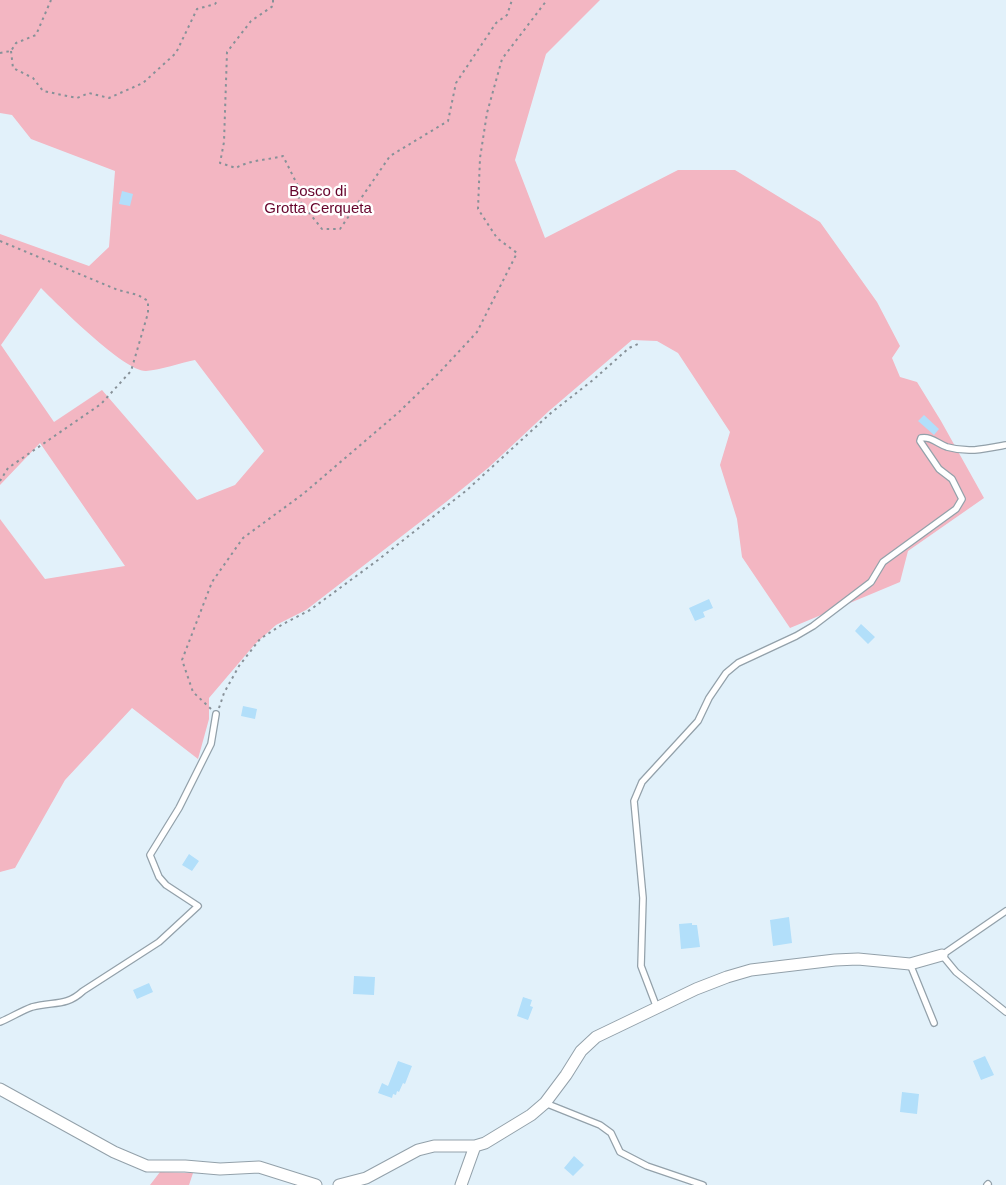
<!DOCTYPE html>
<html>
<head>
<meta charset="utf-8">
<style>
  body { margin:0 }
  canvas { display:block; background:#e2f1fa }
</style>
</head>
<body>
<canvas width="1006" height="1185"></canvas>
<script>
const context = document.querySelector('canvas').getContext('2d');
context.lineJoin = 'round';
function fillPath(path, color) { context.fillStyle = color; context.fill(path, 'evenodd'); }
function stroke(path, color, width, dash) { context.strokeStyle = color; context.lineWidth = width; context.lineCap = dash ? 'butt' : 'round'; context.setLineDash(dash || []); context.stroke(path); }
function label(font, color, halo, rows, align = 'center') {
  context.font = font + ' Helvetica,sans-serif'; context.lineWidth = 5; context.setLineDash([]); context.textBaseline = 'middle'; context.strokeStyle = halo; context.fillStyle = color; for (const [text, x, y, turn = 0] of rows) {
    context.save(); context.translate(x, y); context.rotate((+turn || 0) * Math.PI / 180); context.textAlign = isNaN(turn) ? turn : align; if (halo) context.strokeText(text, 0, 0); context.fillText(text, 0, 0); context.restore();
  }
}
fillPath(new Path2D(`
  M 0,0 L 600,0 L 546,54 L 515,160 L 545,238 L 678,170 L 735,170 L 820,222 L 877,302 L 900,346 L 892,358 L 900,377 L 917,382 L 941,421 L 984,498 L 908,551 L 900,582 L 790,628 L 742,557 L 737,519 L 720,465 L 730,432 L 678,353 L 657,341 L 632,340 L 549,411 L 488,468 L 446,502 L 306,610 L 276,625 L 255,644 L 209,698 L 209,719 L 198,759 L 132,708 L 65,780 L 15,868 L 0,872 L 0,519 L 45,579 L 125,566 L 40,443 L 0,485 L 0,234 L 89,266 L 109,247 L 115,171 L 31,139 L 12,115 L 0,113 ZM 41,288 C 58,305 125,372 146,371 C 161,370 180,363 195,360 L 264,451 L 235,485 L 197,500 L 102,390 L 54,422 L 1,345 Z
  M 160,1172 L 193,1173 L 189,1185 L 150,1185 Z`), '#f3b6c2');
fillPath(new Path2D(`
  M 122,191 L 133,194 L 130,206 L 119,204 Z
  M 924,415 L 939,429 L 934,435 L 918,421 Z
  M 709,599 L 713,608 L 703,612 L 705,617 L 695,621 L 689,608 Z
  M 861,624 L 875,637 L 868,644 L 855,631 Z
  M 243,706 L 257,709 L 255,719 L 241,716 Z
  M 189,854 L 199,861 L 192,871 L 182,865 Z
  M 789,917 L 792,943 L 773,946 L 770,920 Z
  M 692,923 L 692,925 L 697,925 L 700,947 L 681,949 L 679,924 Z
  M 354,976 L 375,977 L 374,995 L 353,994 Z
  M 149,983 L 153,992 L 137,999 L 133,990 Z
  M 523,997 L 532,1000 L 530,1006 L 533,1007 L 528,1020 L 517,1016 Z
  M 985,1056 L 994,1075 L 981,1080 L 973,1061 Z
  M 398,1061 L 412,1066 L 405,1084 L 403,1083 L 399,1092 L 397,1091 L 396,1095 L 393,1094 L 392,1098 L 378,1093 L 382,1083 L 388,1086 Z
  M 902,1092 L 919,1094 L 917,1114 L 900,1112 Z
  M 574,1156 L 584,1165 L 573,1176 L 564,1168 Z`), '#b2dffa');
const lane = new Path2D(`
  M 1006,911 L 942,955 L 956,972 L 1006,1012
  M 910,964 L 934,1023
  M 657,1008 L 641,966 L 643,898 L 634,801 L 642,782 L 698,721 L 709,698 L 726,673 L 738,663 L 796,636 L 813,626 L 871,582 L 883,562 L 956,509 L 962,499 L 952,479 L 939,469 L 920,441 L 921,438 C 931,436 938,444 947,447 C 968,453 985,449 1006,445
  M 0,1022 C 10,1018 21,1011 32,1007 C 53,1001 66,1007 83,991 L 159,942 L 198,906 L 166,885 L 159,877 L 150,855 L 179,808 L 211,744 L 216,714
  M 545,1103 L 600,1125 L 611,1133 L 620,1152 L 647,1166 L 703,1185
  M 987,1185 L 988,1184`);
const street = new Path2D(`
  M 0,1089 L 114,1152 L 147,1166 L 185,1166 L 220,1169 L 259,1167 L 316,1185
  M 339,1185 L 366,1178 L 418,1150 L 434,1146 L 475,1146 L 485,1143 L 531,1115 L 545,1103 L 566,1075 L 581,1051 L 596,1037 L 696,989 L 727,977 L 751,970 L 835,960 L 858,959 L 910,964 L 942,955
  M 461,1185 L 475,1146`);
stroke(lane, '#93a1aa', 8);
stroke(street, '#93a1aa', 13);
stroke(new Path2D(`
  M 273,0 L 273,6 L 251,21 L 227,52 L 224,142 L 220,163 L 236,168 C 249,160 268,160 283,156 L 298,186 L 299,200 L 322,229 L 340,229 L 390,156 L 448,121 L 456,83 L 496,23 L 507,15 L 512,0
  M 11,51 L 13,68 L 33,78 L 43,91 L 77,98 L 89,93 L 109,98 L 143,83 L 176,53 L 197,9 L 215,4 L 218,0
  M 0,53 L 11,51 L 16,43 L 36,35 L 51,0
  M 0,241 L 118,290 L 138,295 L 148,301 L 148,313 L 131,371 L 101,404 L 8,468 L 0,481
  M 219,708 L 224,693 L 239,666 L 260,639 L 283,624 L 310,610 L 378,560 L 467,490 L 552,412 L 593,380 L 629,348 L 638,344
  M 211,709 L 193,692 L 182,660 L 212,582 L 243,538 L 303,494 L 399,412 L 438,374 L 477,332 L 517,253 L 497,238 L 478,209 L 480,158 L 487,113 L 502,59 L 547,0`), '#879198', 2, [2.5, 4]);
stroke(lane, '#fff', 5.5);
stroke(street, '#fff', 11);
label('15px', '#66042c', '#fff', [
  ["Bosco di",318,192],
  ["Grotta Cerqueta",318,209]
]);
</script>
</body>
</html>
